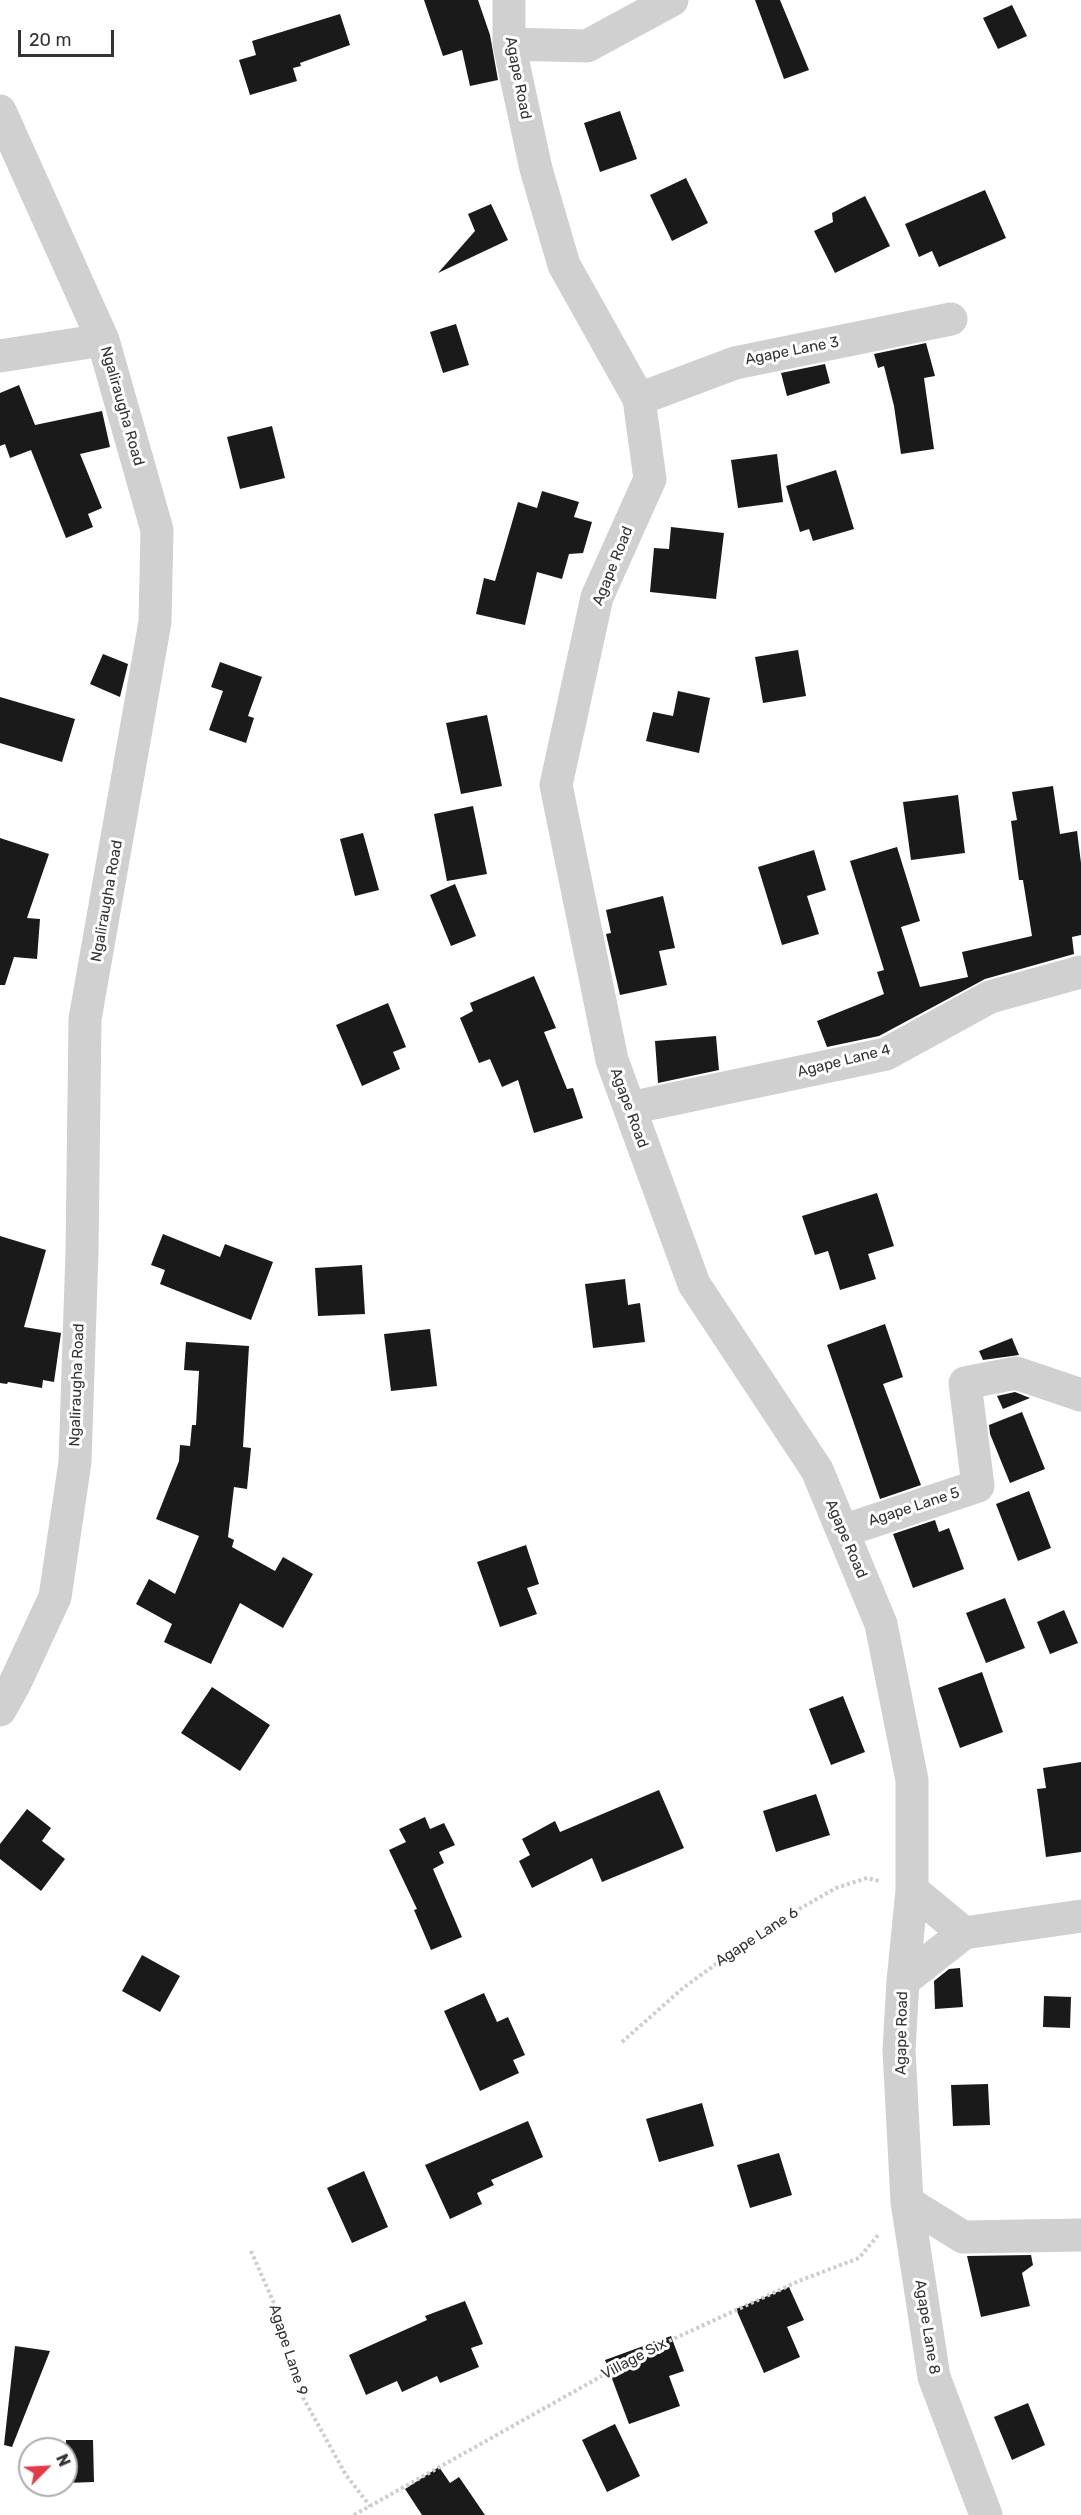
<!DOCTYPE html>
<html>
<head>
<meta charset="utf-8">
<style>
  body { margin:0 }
  #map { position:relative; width:1081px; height:2515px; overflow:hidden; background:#fff; font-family:Rubik,sans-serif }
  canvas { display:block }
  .north { position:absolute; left:18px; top:2437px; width:60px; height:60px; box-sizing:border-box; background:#fff; border:2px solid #adadad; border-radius:50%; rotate:66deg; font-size:16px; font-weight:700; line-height:24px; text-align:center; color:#333 }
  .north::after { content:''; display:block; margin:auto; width:21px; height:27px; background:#e63946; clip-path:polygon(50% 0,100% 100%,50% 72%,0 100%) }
  .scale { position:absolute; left:18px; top:30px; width:96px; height:27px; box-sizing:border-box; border:3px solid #333; border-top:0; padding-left:8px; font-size:18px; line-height:21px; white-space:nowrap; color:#333; -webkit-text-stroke:4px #fff; paint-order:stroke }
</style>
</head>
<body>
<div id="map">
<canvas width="1081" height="2515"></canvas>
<div class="north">N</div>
<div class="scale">20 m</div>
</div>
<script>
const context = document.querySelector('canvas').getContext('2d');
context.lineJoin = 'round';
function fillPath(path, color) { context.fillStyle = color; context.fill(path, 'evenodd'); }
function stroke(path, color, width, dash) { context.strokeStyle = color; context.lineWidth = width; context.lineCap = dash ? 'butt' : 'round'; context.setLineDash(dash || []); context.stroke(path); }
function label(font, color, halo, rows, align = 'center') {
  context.font = font + ' Rubik,sans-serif'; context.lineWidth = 6; context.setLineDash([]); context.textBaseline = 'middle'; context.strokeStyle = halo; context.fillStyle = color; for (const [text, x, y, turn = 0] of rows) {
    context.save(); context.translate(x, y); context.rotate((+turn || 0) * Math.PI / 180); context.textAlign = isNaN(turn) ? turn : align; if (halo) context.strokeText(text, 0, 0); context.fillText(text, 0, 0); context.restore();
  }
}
fillPath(new Path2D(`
  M 424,0 L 478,0 L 490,35 L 498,80 L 470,86 L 462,50 L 443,56 Z
  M 755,0 L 780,0 L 809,70 L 784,79 Z
  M 1012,5 L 1027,36 L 998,49 L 983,18 Z
  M 340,14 L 350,45 L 300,63 L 301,66 L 293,68 L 297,81 L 250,95 L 239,60 L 256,55 L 252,41 Z
  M 620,111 L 637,159 L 600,172 L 584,123 Z
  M 686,178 L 708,223 L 672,241 L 650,195 Z
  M 985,190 L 1006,238 L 939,267 L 932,251 L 919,257 L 905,224 Z
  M 865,196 L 890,246 L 835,273 L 814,231 L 833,222 L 832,213 Z
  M 491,204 L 508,240 L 438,273 L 475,231 L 468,214 Z
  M 456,324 L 469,365 L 443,373 L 430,332 Z
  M 926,343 L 935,376 L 924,378 L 934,449 L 901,454 L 894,406 L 884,366 L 878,368 L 874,354 Z
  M 825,364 L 830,383 L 787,396 L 781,373 Z
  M 19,385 L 35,425 L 102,411 L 110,447 L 80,454 L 102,508 L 88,514 L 93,527 L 66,538 L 31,450 L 10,458 L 5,444 L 0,446 L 0,393 Z
  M 272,426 L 285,478 L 240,489 L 227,437 Z
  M 777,454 L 783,502 L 738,508 L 731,460 Z
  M 836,470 L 854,529 L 813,541 L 809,529 L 800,532 L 786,486 Z
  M 542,491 L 579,502 L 574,517 L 592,522 L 583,553 L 569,554 L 562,579 L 537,572 L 525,625 L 476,614 L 484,578 L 495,581 L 518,502 L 537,508 Z
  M 671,527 L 724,533 L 716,599 L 650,592 L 654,548 L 669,549 Z
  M 798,650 L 806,696 L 763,703 L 755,657 Z
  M 103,654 L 128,664 L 120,697 L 90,684 Z
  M 220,662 L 262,677 L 248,716 L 254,718 L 246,743 L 209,730 L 223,691 L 211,687 Z
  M 678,691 L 710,698 L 699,753 L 646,741 L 653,712 L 673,716 Z
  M 0,697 L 75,719 L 62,762 L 0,743 Z
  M 487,715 L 502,786 L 461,794 L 446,723 Z
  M 1053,786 L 1060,834 L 1077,831 L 1081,863 L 1081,935 L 1072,937 L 1074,954 L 985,979 L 879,1036 L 827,1047 L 817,1021 L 884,994 L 877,972 L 884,970 L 850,861 L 897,847 L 920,921 L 901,927 L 920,987 L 968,977 L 962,952 L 1032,936 L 1023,880 L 1019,880 L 1011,821 L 1017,820 L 1012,792 Z
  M 958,795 L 965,853 L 911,860 L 903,802 Z
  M 473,806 L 487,874 L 447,881 L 434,814 Z
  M 363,833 L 379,890 L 355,896 L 340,839 Z
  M 0,838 L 49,854 L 27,918 L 40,919 L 37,959 L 14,957 L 5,985 L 0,985 Z
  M 814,850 L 826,890 L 807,896 L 819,934 L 782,945 L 758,867 Z
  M 455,884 L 476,936 L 451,946 L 430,895 Z
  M 663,896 L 675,948 L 659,951 L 667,985 L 620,995 L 606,934 L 611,933 L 606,910 Z
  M 534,976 L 556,1028 L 544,1032 L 567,1089 L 573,1088 L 583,1118 L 534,1133 L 518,1080 L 502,1087 L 490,1059 L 479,1063 L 460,1018 L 473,1011 L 470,1003 Z
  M 388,1003 L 406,1047 L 393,1052 L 400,1069 L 362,1086 L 336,1025 Z
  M 716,1036 L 719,1070 L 658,1083 L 655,1041 Z
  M 877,1193 L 894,1246 L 868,1254 L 876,1279 L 840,1290 L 828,1251 L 815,1255 L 802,1216 Z
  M 163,1234 L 220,1257 L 225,1244 L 273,1262 L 251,1320 L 160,1284 L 165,1270 L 151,1265 Z
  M 0,1236 L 46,1250 L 24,1327 L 61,1333 L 54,1382 L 43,1380 L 42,1388 L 8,1382 L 7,1384 L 0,1383 Z
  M 362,1265 L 365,1314 L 318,1316 L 315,1268 Z
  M 625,1279 L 628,1305 L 640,1303 L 645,1342 L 593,1348 L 585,1284 Z
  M 885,1324 L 903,1377 L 883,1384 L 921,1485 L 880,1499 L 827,1345 Z
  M 430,1329 L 437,1386 L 391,1391 L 384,1334 Z
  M 1012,1338 L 1019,1355 L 983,1360 L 979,1351 Z
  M 186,1342 L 249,1346 L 243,1447 L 251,1448 L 247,1489 L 234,1487 L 228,1537 L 234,1540 L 232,1547 L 275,1571 L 283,1557 L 313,1574 L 283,1628 L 240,1603 L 211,1664 L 164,1642 L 172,1624 L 136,1604 L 149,1579 L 175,1594 L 199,1536 L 156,1519 L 179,1461 L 180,1445 L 190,1446 L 192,1425 L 196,1425 L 199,1371 L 184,1370 Z
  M 1015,1392 L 1030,1398 L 1003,1409 L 997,1396 Z
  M 1022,1412 L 1045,1469 L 1010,1483 L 990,1434 L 989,1425 Z
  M 1029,1491 L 1051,1548 L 1018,1561 L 996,1504 Z
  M 935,1520 L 939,1532 L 949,1528 L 964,1569 L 913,1588 L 893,1534 Z
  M 526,1545 L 539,1584 L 527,1588 L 537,1614 L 500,1627 L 477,1562 Z
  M 1005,1598 L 1025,1648 L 986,1663 L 966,1613 Z
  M 1064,1610 L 1078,1643 L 1050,1654 L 1037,1622 Z
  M 982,1672 L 1003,1732 L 960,1748 L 938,1688 Z
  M 212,1687 L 270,1725 L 240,1771 L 181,1733 Z
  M 843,1696 L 865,1752 L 831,1765 L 809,1709 Z
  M 1081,1762 L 1081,1852 L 1046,1857 L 1037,1789 L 1046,1788 L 1043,1768 Z
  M 659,1790 L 684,1848 L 602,1882 L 592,1858 L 532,1888 L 519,1861 L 530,1855 L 522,1839 L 555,1821 L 560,1832 Z
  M 816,1794 L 830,1835 L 776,1852 L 763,1811 Z
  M 27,1809 L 51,1828 L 42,1841 L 65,1859 L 41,1891 L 0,1859 L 0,1844 Z
  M 425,1817 L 430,1829 L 444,1823 L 455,1845 L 439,1852 L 444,1863 L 433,1869 L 462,1937 L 431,1950 L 414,1910 L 417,1909 L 389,1850 L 406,1842 L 399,1829 Z
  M 142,1955 L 180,1976 L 160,2012 L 122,1991 Z
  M 960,1968 L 963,2007 L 935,2009 L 934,1981 L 949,1969 Z
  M 484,1993 L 497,2022 L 508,2017 L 525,2055 L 513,2060 L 519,2073 L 480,2091 L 444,2011 Z
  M 1044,1996 L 1071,1997 L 1070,2028 L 1043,2027 Z
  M 988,2084 L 990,2125 L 953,2126 L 951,2085 Z
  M 702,2103 L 714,2146 L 659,2162 L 646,2119 Z
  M 528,2121 L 543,2157 L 491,2180 L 494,2185 L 477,2193 L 482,2204 L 450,2219 L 425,2165 Z
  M 779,2153 L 792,2195 L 750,2208 L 737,2165 Z
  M 364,2171 L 388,2227 L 352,2243 L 327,2188 Z
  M 1031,2255 L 1033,2265 L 1022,2273 L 1030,2306 L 981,2317 L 967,2256 Z
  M 789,2287 L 804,2320 L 787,2327 L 800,2357 L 764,2373 L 736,2309 Z
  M 465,2301 L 483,2344 L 471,2348 L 479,2367 L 440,2383 L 437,2376 L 402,2392 L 397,2381 L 366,2395 L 349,2355 L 427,2320 L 425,2316 Z
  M 671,2336 L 684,2371 L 669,2376 L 680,2406 L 629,2424 L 605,2360 Z
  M 15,2346 L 50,2351 L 12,2447 L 4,2445 Z
  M 1028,2403 L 1045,2445 L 1012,2460 L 994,2417 Z
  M 615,2424 L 640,2476 L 607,2492 L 582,2440 Z
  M 66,2440 L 93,2440 L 94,2482 L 66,2483 Z
  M 439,2467 L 450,2483 L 459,2477 L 485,2515 L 422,2515 L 405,2489 Z`), '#1a1a1a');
stroke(new Path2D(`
  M 622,2042 L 683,1988 L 766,1928 L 836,1888 L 867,1878 L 879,1881
  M 251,2251 L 284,2326 L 300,2392 L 346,2475 L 370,2506
  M 354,2515 L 641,2354 L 799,2281 L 859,2258 L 879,2234`), '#cdcdcd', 4, [3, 3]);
stroke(new Path2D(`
  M 509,0 L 509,44 L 536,169 L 564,265 L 639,399 L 650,479 L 597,597 L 556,785 L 612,1060 L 694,1284 L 817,1470 L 881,1624 L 912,1780 L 912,1890 L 903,1981 L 899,2050 L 907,2202 L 934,2377 L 986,2515
  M 509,44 L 587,46 L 672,0
  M 0,111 L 103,340 L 157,530 L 155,622 L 85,1019 L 82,1251 L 75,1462 L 55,1597 L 15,1683 L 0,1710
  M 0,356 L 103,340
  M 639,399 L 735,363 L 951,319
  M 630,1108 L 886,1054 L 990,997 L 1081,972
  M 843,1531 L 978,1486 L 965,1383 L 1016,1373 L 1081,1395
  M 912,1890 L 964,1933 L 1081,1916
  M 903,1981 L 964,1933
  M 907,2202 L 963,2237 L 1081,2235`), '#d0d0d0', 33);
label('15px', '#333', '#fff', [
  ["Agape Road",518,78,79],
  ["Agape Lane 3",792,351,-11],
  ["Ngaliraugha Road",122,406,74],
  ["Agape Road",613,566,-68],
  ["Ngaliraugha Road",107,901,-80],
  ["Agape Lane 4",844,1061,-14],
  ["Agape Road",629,1108,70],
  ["Ngaliraugha Road",77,1385,-88],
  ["Agape Lane 5",914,1507,-18],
  ["Agape Road",846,1539,67],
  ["Agape Lane 6",757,1937,-33],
  ["Agape Road",902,2033,-89],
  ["Agape Lane 8",927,2327,81],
  ["Agape Lane 9",288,2350,72],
  ["Village Six",634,2359,-28]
]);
</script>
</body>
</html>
